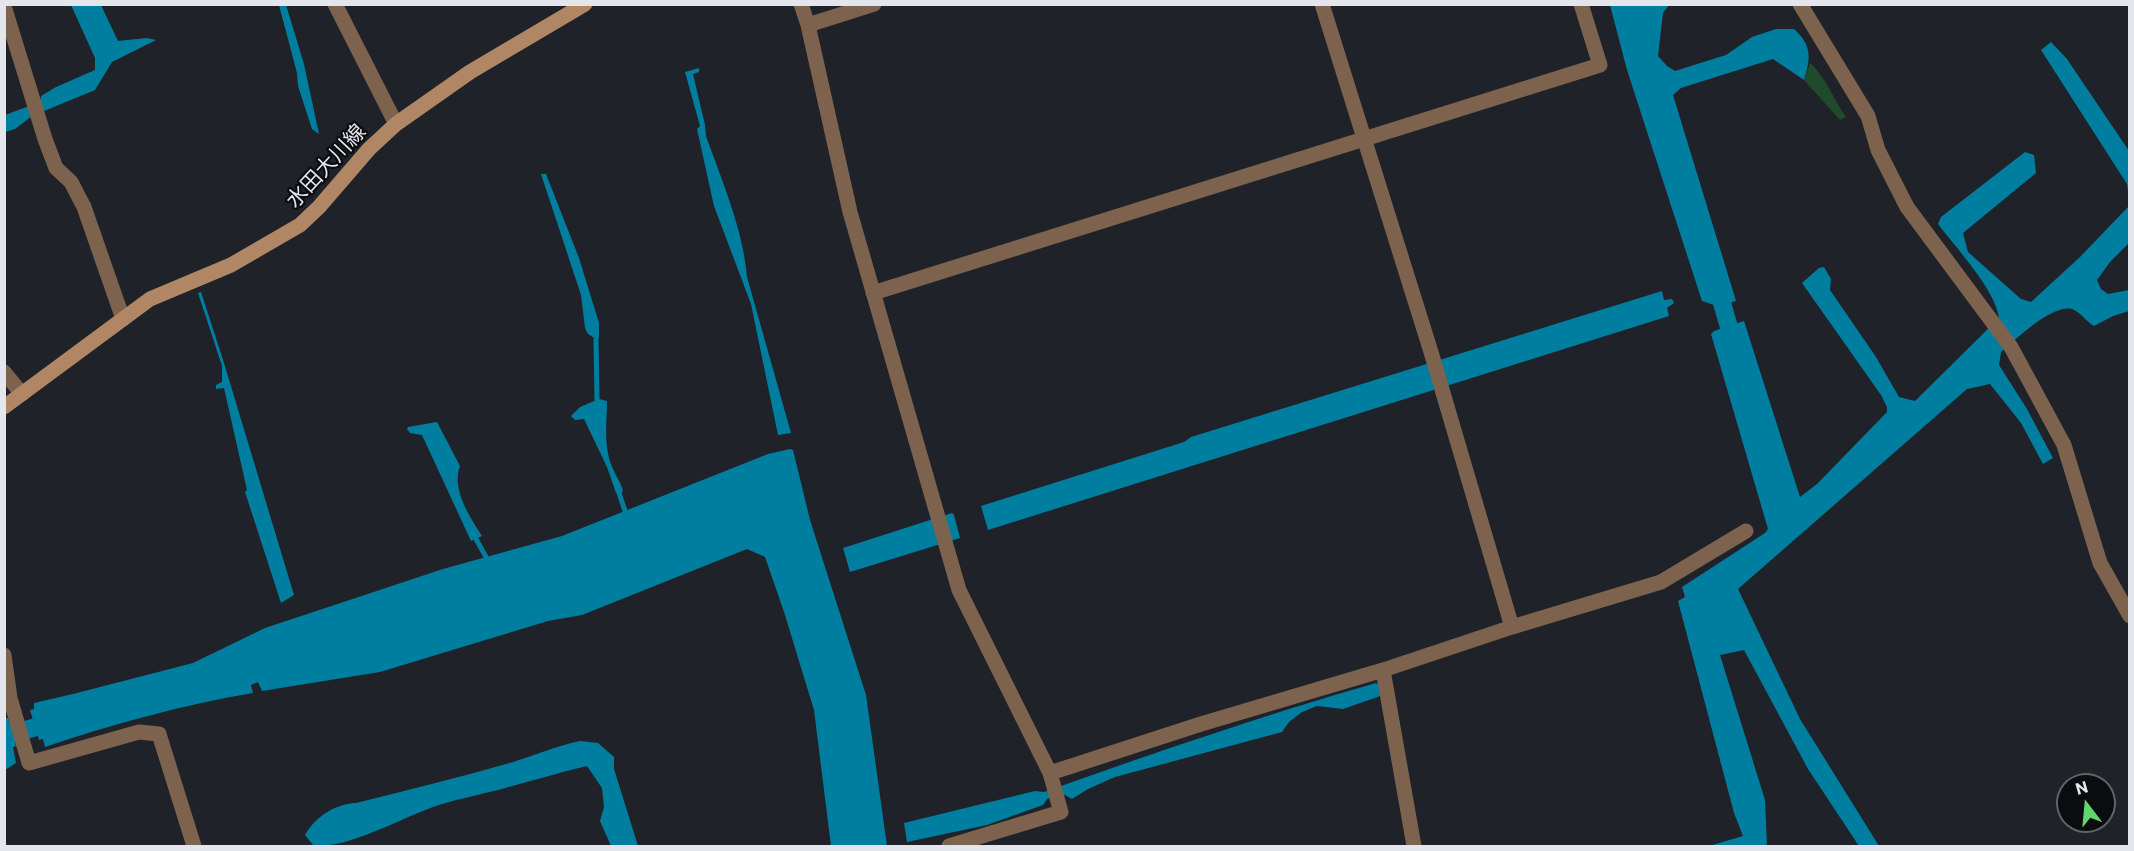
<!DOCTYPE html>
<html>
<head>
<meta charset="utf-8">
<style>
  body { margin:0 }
  #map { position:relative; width:2134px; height:851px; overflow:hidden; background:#1f2229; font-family:Commissioner,sans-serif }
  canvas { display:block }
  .frame { position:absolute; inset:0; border:6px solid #e4e6eb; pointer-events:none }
  .north { position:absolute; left:2056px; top:773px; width:60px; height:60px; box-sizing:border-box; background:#0a0c0f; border:2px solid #616367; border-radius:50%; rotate:344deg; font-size:16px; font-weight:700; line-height:24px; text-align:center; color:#e4e6eb }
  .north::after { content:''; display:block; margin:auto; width:21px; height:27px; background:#61d46a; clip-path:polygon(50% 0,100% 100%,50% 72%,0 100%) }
</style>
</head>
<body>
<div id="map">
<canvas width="2134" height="851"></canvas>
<div class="frame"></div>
<div class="north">N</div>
</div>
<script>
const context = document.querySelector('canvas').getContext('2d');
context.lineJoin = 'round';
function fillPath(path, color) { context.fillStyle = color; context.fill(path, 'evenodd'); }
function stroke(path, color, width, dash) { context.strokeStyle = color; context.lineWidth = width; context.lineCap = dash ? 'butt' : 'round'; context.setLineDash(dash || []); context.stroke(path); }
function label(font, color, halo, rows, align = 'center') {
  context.font = font + ' Commissioner,"Noto Sans JP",sans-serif'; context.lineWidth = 4.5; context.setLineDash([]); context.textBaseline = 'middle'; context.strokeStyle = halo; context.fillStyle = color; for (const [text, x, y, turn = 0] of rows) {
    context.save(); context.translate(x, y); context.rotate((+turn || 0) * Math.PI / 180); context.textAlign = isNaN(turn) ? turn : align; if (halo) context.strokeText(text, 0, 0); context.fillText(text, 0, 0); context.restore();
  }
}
fillPath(new Path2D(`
  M 1810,63 C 1825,76 1834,100 1846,117 L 1840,120 L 1804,80 Z`), '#1f4b2c');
fillPath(new Path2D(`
  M 71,5 L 101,5 L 118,41 L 147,38 L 156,40 L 112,62 L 95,90 L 32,116 L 15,129 L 5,132 L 5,115 L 40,102 L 41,96 L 56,87 L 95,70 L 95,58 Z
  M 279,5 L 286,5 L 304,64 L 319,134 L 312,129 L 298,86 L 297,73 Z
  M 1610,5 L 1669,5 L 1663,13 L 1658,56 L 1667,66 L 1675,71 L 1726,55 L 1752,37 L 1776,29 L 1794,29 C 1812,45 1811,58 1804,80 L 1773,59 L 1681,88 L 1673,95 L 1736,301 L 1717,306 L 1702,301 L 1627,70 Z
  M 2051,42 L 2067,59 L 2129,151 L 2129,198 L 2127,184 L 2041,50 Z
  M 699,68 L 699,72 L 693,74 L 705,125 L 706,136 C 722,181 743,229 747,277 L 791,433 L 778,435 L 751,304 L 714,206 L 697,129 L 700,126 L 685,72 Z
  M 2025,152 L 2034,155 L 2036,173 L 1963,233 L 1968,252 L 2021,299 L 2031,302 L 2080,257 L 2129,206 L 2129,243 L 2110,262 L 2097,280 L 2101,289 L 2108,294 L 2129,290 L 2129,311 L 2113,316 L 2094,326 C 2087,322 2079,311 2072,309 C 2052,304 2015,340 2001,352 L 1999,365 L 2027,409 L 2053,458 L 2043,464 L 2021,423 L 1990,384 L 1967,389 L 1738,589 L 1800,719 L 1879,846 L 1859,846 L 1808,769 L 1744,650 L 1720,655 L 1765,800 L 1767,846 L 1709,846 L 1743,836 L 1734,813 L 1678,601 L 1685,597 L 1682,587 L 1765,533 L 1768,529 L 1711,334 L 1714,331 L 1744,321 L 1800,497 L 1817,484 L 1887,412 L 1887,407 L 1881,395 L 1802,283 L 1819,268 L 1824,267 L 1831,279 L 1830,290 L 1876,357 L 1899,397 L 1915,401 L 1999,318 C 1995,289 1956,248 1938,224 L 1941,217 Z
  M 541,174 L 546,174 L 579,258 L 599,323 L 599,338 L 596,339 L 588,334 L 585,328 L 581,295 Z
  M 1662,291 L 1664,300 L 1672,299 L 1674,303 L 1667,308 L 1669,316 L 988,530 L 981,506 L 1184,442 L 1191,437 Z
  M 201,292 L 224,363 L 294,595 L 281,603 L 245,492 L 247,490 L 224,388 L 216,389 L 216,385 L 222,382 L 222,366 L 198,293 Z
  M 599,399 L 607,401 C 607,423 603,447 613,469 C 616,476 621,483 623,491 L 621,494 L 616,493 L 607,467 L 584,419 L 575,420 L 571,416 L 580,407 Z
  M 437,422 L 460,466 C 451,489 470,517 482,536 L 471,541 L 422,435 L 410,433 L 407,429 L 408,427 Z
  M 790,449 L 793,450 L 810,520 L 866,695 L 887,846 L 831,846 L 814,710 L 784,612 L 765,557 L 747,549 L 582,615 L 548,621 L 380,672 L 262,691 L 258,682 L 251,685 L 253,693 C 182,705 113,724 45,747 L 43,739 L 39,740 L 30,710 L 34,709 L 34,703 L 73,694 L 193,663 L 265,628 L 443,569 L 562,536 L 768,454 Z
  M 952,513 L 954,515 L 960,538 L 850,572 L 843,548 Z
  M 1376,683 L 1383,687 L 1383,695 L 1343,709 L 1317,706 L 1302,712 L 1289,722 L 1282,732 L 1115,777 L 1088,789 L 1072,799 L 1063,794 L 1047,799 L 1043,805 L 987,825 L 907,842 L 904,823 L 1035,791 L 1044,792 C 1154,753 1264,715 1376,683 Z
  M 4,718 L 8,718 L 16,746 L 13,747 L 16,763 L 5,770 Z
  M 580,741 L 598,743 L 614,757 L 614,769 L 638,846 L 611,846 L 600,821 L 604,807 L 602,788 L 587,766 C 557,773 528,782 498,790 C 478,795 458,799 439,805 C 406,815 346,851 313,845 L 305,835 C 315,817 335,804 356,803 C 408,790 461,777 513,762 C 536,755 556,746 580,741 Z`), '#007e9f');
stroke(new Path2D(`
  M 596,339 L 597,400
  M 619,493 L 625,511
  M 476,539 L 486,557`), '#007e9f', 5);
stroke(new Path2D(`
  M 1716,282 L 1735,348
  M 4,736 L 58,721`), '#007e9f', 18);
stroke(new Path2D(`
  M 335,4 L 396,124
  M 801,4 L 808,25 L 850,212 L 959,590 L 1050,773 L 1061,812 L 949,846
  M 1322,4 L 1431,352 L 1512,627
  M 1800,4 L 1868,116 L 1878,150 L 1907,207 L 2011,347 L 2064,445 L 2100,563 L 2130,616
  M 4,6 L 45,139 L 56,168 L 71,182 L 84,207 L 123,319
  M 808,25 L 874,4
  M 873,293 L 1600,65 L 1581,4
  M 4,372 L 22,394
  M 4,655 L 10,698 L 29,763 L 139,732 L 159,734 L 194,846
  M 1383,670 L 1414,846
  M 1050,773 L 1201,724 L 1383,670 L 1512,627 L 1661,582 L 1746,531`), '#7d624d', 15);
stroke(new Path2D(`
  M 4,407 L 150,299 L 231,265 L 300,225 L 319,207 L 369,149 L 396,124 L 470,72 L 585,4`), '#b18665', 15);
label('21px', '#e4e6eb', '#0a0c0f', [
  ["水田大川線",326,166,-47]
]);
</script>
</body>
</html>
